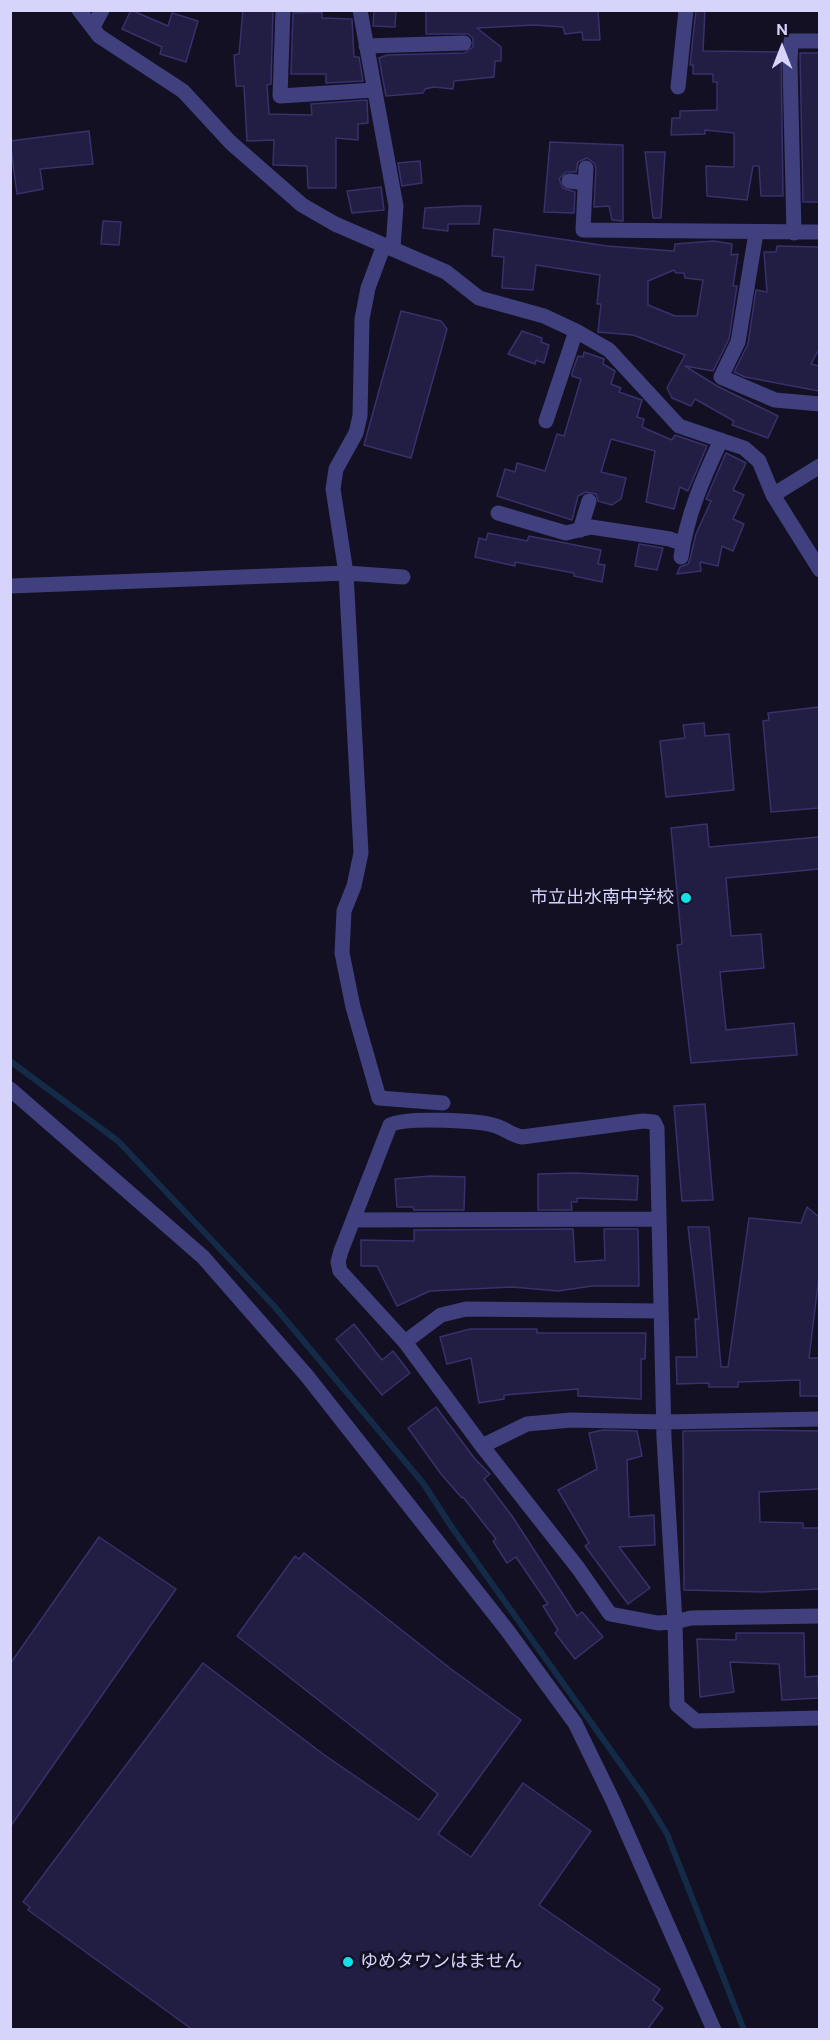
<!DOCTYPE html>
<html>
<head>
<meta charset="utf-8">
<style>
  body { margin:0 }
  #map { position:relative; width:830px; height:2040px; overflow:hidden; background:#121022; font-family:"DM Sans",sans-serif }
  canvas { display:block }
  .frame { position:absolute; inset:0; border:12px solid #d7d4fc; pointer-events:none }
  .north { position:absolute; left:752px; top:18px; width:60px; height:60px; -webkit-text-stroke:4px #121022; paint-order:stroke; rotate:0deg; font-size:16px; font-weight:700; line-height:24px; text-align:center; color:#d7d4fc }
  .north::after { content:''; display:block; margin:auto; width:21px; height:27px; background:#d7d4fc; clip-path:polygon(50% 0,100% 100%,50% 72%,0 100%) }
</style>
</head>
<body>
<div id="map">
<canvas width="830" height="2040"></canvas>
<div class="frame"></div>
<div class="north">N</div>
</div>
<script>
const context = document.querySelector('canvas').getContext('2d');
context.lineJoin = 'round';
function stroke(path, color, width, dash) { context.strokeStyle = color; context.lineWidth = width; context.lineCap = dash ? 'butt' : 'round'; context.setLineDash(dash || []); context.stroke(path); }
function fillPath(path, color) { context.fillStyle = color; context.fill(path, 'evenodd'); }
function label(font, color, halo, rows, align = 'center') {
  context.font = font + ' "DM Sans","Noto Sans JP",sans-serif'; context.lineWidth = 6; context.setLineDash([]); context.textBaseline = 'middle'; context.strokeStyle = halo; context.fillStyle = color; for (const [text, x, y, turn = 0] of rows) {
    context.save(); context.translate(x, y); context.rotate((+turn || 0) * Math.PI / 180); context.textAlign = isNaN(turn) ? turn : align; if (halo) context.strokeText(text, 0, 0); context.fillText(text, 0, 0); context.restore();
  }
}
stroke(new Path2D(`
  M 10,1061 L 118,1141 L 274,1306 L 423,1483 L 453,1529 L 645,1798 L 667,1834 L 744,2030`), '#142b48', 6);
const building = new Path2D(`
  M 131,10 L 168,26 L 172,13 L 198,21 L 186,62 L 160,54 L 162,47 L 122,29 Z
  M 243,10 L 273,10 L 271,84 L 267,85 L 269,114 L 312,115 L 311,104 L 367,100 L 368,123 L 358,124 L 358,140 L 336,138 L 336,188 L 308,188 L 307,166 L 273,165 L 274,140 L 247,141 L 244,86 L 236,86 L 234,55 L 239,54 Z
  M 374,10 L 396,10 L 395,27 L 373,26 Z
  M 426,10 L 598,10 L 600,40 L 583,40 L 582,32 L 565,34 L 563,27 L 534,25 L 477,28 L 501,47 L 501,61 L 495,61 L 494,77 L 454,81 L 453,89 L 434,87 L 425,89 L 423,93 L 386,96 L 379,58 L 387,55 L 464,53 L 473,47 L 473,38 L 468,34 L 426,34 Z
  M 696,10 L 705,10 L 703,51 L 781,52 L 783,196 L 761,196 L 759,166 L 753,166 L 747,200 L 707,196 L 706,166 L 734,167 L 734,133 L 705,130 L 705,134 L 671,135 L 672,118 L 680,118 L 680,111 L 717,110 L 717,82 L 713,82 L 713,74 L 693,74 L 693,65 L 690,65 Z
  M 322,12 L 322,18 L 352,19 L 354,57 L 359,57 L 363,81 L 326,83 L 326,74 L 291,74 L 293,13 Z
  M 800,53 L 819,53 L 819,202 L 803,202 Z
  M 89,131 L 93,164 L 40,169 L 43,189 L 17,194 L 10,141 Z
  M 550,142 L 623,145 L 623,221 L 612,220 L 609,206 L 594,207 L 596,168 L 594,163 L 587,158 L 578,162 L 576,172 L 566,172 L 559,179 L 563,188 L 575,192 L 574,213 L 544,212 Z
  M 645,152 L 665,152 L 661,218 L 653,218 Z
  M 420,161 L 422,183 L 402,186 L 398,163 Z
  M 381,187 L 384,210 L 352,213 L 347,191 Z
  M 463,206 L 481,206 L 479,224 L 448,224 L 448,231 L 423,228 L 425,208 Z
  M 103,221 L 121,222 L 119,245 L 101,244 Z
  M 494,229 L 607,246 L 674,251 L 675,244 L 714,241 L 732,244 L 731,255 L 738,254 L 733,286 L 737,286 L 729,339 L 713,371 L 685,366 L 717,386 L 778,416 L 768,438 L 732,425 L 734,421 L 695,399 L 691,406 L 672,398 L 667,388 L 685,355 L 633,335 L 598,332 L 601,304 L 597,304 L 600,275 L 536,265 L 533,290 L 502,288 L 504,257 L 492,256 ZM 674,270 L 676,273 L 684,273 L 685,278 L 703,280 L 697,316 L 675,316 L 648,305 L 648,281 Z
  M 777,246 L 819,247 L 819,349 L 811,364 L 819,366 L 819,391 L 745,377 L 734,372 L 748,344 L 756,290 L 767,292 L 764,252 L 776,252 Z
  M 401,311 L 441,321 L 447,329 L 411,458 L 364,445 Z
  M 522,331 L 542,338 L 541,342 L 549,345 L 544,363 L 536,360 L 535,364 L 508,354 Z
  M 584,352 L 604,359 L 603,364 L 615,371 L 611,384 L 621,388 L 619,392 L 642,400 L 637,417 L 644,419 L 642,427 L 672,440 L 675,435 L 707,446 L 688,491 L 680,487 L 674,509 L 646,502 L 655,451 L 611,439 L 601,472 L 626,478 L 621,499 L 612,505 L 598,501 L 596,494 L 586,492 L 578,496 L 572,520 L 497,496 L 505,469 L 515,472 L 517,463 L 545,471 L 557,434 L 564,436 L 581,379 L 572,376 L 572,373 L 578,356 L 583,357 Z
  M 726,453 L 746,463 L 733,490 L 744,495 L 733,519 L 744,524 L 733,551 L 722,546 L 718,566 L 700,562 L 701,571 L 677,574 L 680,567 L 688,564 L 690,559 L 696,534 L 711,501 L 706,499 Z
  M 488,533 L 527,541 L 529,536 L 601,550 L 598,564 L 605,565 L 602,582 L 574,576 L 574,573 L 515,562 L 515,566 L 475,557 L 479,538 L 486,540 Z
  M 639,544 L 663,548 L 657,570 L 635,566 Z
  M 819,707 L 819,808 L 771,812 L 763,721 L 769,720 L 768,713 Z
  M 704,723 L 705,736 L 729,734 L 734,790 L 666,797 L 660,741 L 685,738 L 683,725 Z
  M 707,824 L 709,847 L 819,837 L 819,869 L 726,878 L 731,936 L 761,934 L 764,968 L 720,972 L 726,1030 L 794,1023 L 797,1055 L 691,1063 L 677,945 L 682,944 L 671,828 Z
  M 705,1104 L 713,1200 L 682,1201 L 674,1106 Z
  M 576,1173 L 638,1176 L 637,1200 L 577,1198 L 577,1202 L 571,1202 L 572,1210 L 538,1210 L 538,1174 Z
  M 430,1176 L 465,1177 L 464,1210 L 414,1210 L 413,1207 L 397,1207 L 395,1179 Z
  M 807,1207 L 819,1217 L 819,1276 L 809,1358 L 819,1358 L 819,1396 L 800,1396 L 800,1380 L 738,1382 L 738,1387 L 709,1387 L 709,1383 L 677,1384 L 676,1357 L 697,1357 L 695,1319 L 699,1319 L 688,1227 L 709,1227 L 721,1367 L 728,1367 L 749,1218 L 801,1223 Z
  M 573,1229 L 575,1262 L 605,1260 L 604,1229 L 638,1229 L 639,1286 L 592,1286 L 558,1291 L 512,1287 L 430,1291 L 397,1306 L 377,1266 L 361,1266 L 361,1240 L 414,1241 L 414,1230 Z
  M 354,1324 L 382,1360 L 393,1351 L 410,1373 L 382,1395 L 336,1339 Z
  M 470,1329 L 537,1329 L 537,1333 L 646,1333 L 645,1359 L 641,1359 L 641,1399 L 578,1396 L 578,1389 L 504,1395 L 504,1399 L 479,1403 L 471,1358 L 447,1364 L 440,1337 Z
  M 436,1407 L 475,1459 L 490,1474 L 484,1479 L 512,1516 L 577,1616 L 582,1612 L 603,1637 L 575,1659 L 555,1633 L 558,1630 L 543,1606 L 548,1604 L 516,1557 L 507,1563 L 493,1541 L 496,1539 L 463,1497 L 462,1498 L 441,1474 L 408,1428 Z
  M 603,1430 L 637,1431 L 642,1456 L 627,1460 L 629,1517 L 654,1515 L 655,1545 L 619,1547 L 650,1588 L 628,1604 L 585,1546 L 589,1543 L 558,1490 L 597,1469 L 589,1433 Z
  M 759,1430 L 819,1431 L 819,1489 L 759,1492 L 760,1522 L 803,1523 L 803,1528 L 819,1528 L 819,1589 L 762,1592 L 684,1590 L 683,1431 Z
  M 99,1537 L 176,1589 L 10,1827 L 10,1664 Z
  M 304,1553 L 451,1669 L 521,1720 L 438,1834 L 471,1857 L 523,1783 L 591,1831 L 539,1905 L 660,1989 L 653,2000 L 663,2008 L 647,2030 L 193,2030 L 28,1910 L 30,1907 L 23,1902 L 203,1663 L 323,1754 L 419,1820 L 438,1794 L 237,1636 L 295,1556 L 299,1559 Z
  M 736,1633 L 804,1633 L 805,1677 L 818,1676 L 819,1698 L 782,1700 L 779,1664 L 730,1662 L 734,1692 L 700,1697 L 697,1639 L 736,1640 Z`);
fillPath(building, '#221d42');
stroke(building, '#39316c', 1.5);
stroke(new Path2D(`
  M 79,10 L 99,36 L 183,91 L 230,142 L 302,205 L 335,224 L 446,272 L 479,298 L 544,316 L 576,331 L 609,350 L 679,426 L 744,448 L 759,461 L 773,495 L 820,570
  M 283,10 L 280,96 L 374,90
  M 360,10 L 396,206 L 393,247
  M 93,27 L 102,10
  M 366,46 L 464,43
  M 678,87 L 686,10
  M 586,168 L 583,230 L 820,232
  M 569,181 L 585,183
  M 756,233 L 738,342 L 721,377 L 775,400 L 820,404
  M 794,233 L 790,64 L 791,41 L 820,41
  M 384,245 L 368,288 L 362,319 L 360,416 L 356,433 L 336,469 L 333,489 L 346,573 L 361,853 L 354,886 L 344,911 L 342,953 L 353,1007 L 379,1098 L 443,1103
  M 546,421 L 576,331
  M 773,495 L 820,466
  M 498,513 L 566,533 L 591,527 L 670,539 L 683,544
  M 580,530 L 589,501
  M 681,557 C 687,515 703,478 721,440
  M 10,586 L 346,573 L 403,577
  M 10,1089 L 203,1257 L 307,1376 L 507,1630 L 575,1723 L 613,1801 L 714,2030
  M 353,1220 L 659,1219
  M 405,1342 L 441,1315 L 466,1309 L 660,1311
  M 820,1419 L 664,1422 L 571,1420 L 527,1424 L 482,1446 L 578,1568 L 610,1614 L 658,1623 L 675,1622 L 677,1705 L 696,1721 L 820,1718
  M 482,1446 L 405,1342 L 340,1271 L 338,1262 L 341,1251 L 390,1125 C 405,1117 479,1120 496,1126 C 506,1129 511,1135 522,1137 L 643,1121 L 654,1122 L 657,1128 L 664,1438 L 675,1622 L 691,1618 L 820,1616`), '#3f407d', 15);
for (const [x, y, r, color] of [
  [686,898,6,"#13e1e9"],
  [348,1962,6,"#13e1e9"]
]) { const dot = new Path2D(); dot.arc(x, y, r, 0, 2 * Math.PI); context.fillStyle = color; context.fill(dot); stroke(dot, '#121022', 2); }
label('18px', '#d7d4fc', '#121022', [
  ["市立出水南中学校",674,898],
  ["ゆめタウンはません",360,1962,"left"]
], 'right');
</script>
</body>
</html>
